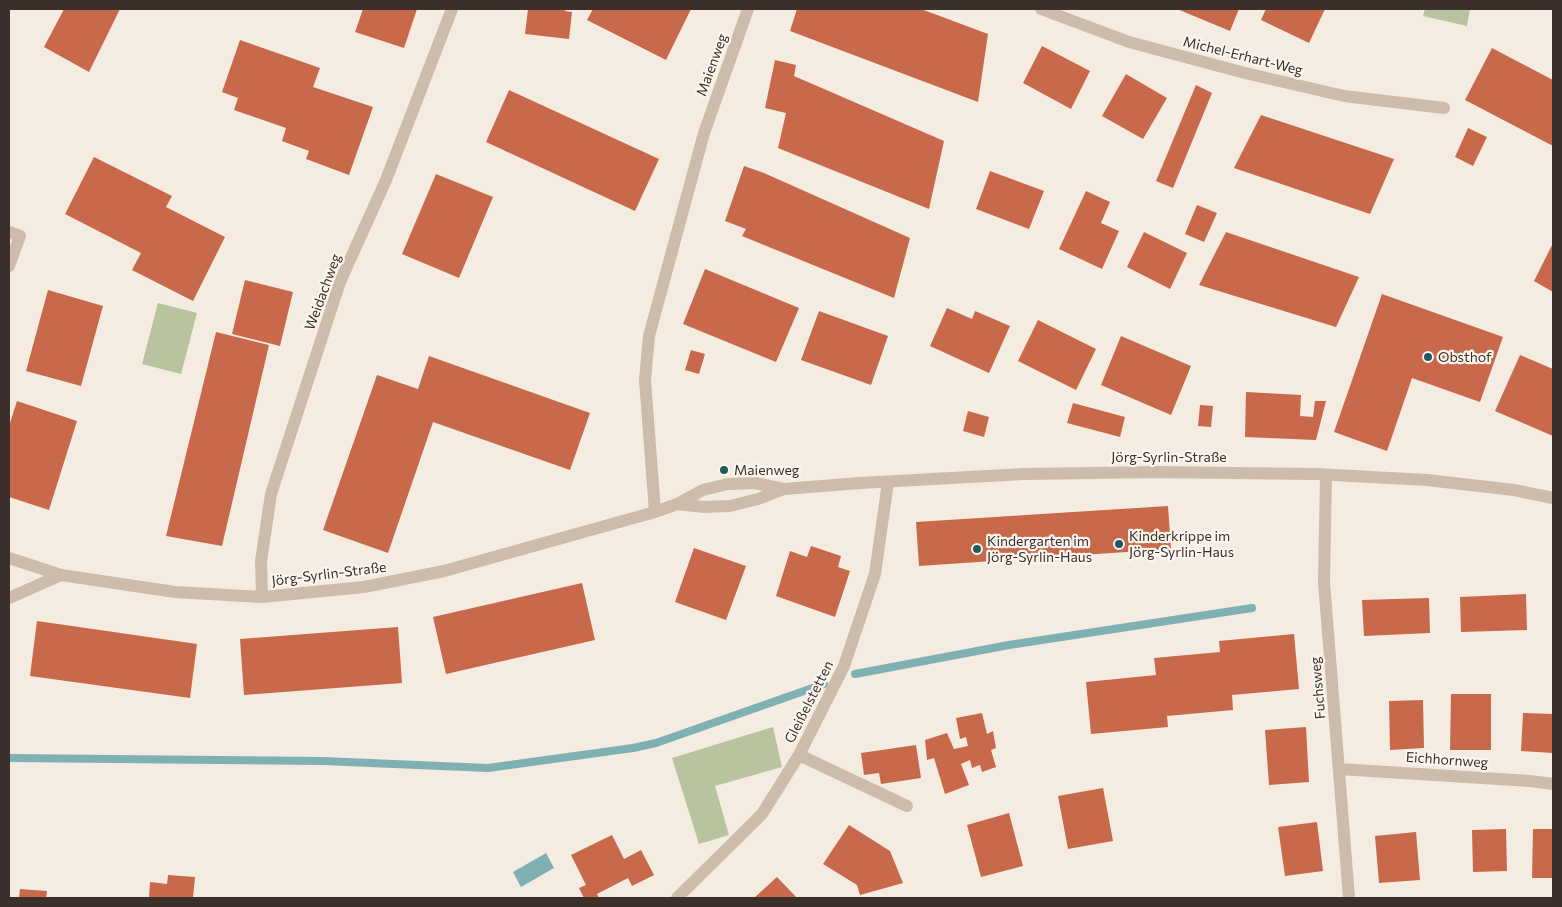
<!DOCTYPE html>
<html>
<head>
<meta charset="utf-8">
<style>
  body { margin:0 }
  #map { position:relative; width:1562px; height:907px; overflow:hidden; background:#f4ebe1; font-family:Commissioner,sans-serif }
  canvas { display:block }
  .frame { position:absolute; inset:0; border:10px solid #3b302b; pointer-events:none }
</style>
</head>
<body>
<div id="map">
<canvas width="1562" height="907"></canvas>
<div class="frame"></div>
</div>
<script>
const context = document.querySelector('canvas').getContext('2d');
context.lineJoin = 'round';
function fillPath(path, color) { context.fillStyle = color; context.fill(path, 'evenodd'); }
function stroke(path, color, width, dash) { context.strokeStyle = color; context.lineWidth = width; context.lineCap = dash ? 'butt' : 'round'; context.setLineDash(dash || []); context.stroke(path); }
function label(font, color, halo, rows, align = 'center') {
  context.font = font + ' Commissioner,sans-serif'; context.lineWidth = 4.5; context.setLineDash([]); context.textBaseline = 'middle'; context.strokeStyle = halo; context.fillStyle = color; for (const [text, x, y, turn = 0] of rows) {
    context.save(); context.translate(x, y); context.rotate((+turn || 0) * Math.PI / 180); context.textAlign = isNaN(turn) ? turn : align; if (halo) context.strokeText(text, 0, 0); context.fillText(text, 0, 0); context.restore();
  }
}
fillPath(new Path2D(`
  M 1425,9 L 1470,9 L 1467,26 L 1423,16 Z
  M 158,303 L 197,313 L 181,374 L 142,364 Z
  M 773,727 L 782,767 L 715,786 L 729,835 L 699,844 L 672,758 Z`), '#b8c4a0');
fillPath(new Path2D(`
  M 546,853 L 554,868 L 521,887 L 513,872 Z`), '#7fb0b2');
stroke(new Path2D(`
  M 855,674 L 1009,645 L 1252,608
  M 9,758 L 323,761 L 488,768 L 633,748 L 656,743 L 824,684`), '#7fb0b2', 8);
fillPath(new Path2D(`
  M 64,9 L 120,9 L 89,72 L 44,47 Z
  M 363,9 L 417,9 L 404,48 L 355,32 Z
  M 528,9 L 566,9 L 565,11 L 572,12 L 569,39 L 525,34 Z
  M 593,9 L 691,9 L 666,60 L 587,20 Z
  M 797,9 L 921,9 L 988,34 L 978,102 L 790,31 Z
  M 1177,9 L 1239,9 L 1230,31 Z
  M 1266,9 L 1325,9 L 1309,43 L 1261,20 Z
  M 240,40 L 320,68 L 313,87 L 373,107 L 349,175 L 306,159 L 309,151 L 282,141 L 286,128 L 234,110 L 238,98 L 222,92 Z
  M 1042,46 L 1090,71 L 1071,109 L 1023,83 Z
  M 1492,48 L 1553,80 L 1553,146 L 1465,100 Z
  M 775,60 L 796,65 L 794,76 L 944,141 L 929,209 L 778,148 L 786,113 L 765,108 Z
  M 1126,74 L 1167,98 L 1143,139 L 1102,116 Z
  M 1196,85 L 1212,93 L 1173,188 L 1156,181 Z
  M 509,90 L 659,159 L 635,211 L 486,142 Z
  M 1261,115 L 1394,159 L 1370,214 L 1234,168 Z
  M 1468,128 L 1487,137 L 1473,166 L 1455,157 Z
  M 94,157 L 172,196 L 166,207 L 225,237 L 193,301 L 132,270 L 141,253 L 65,214 Z
  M 744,166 L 764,173 L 910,238 L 894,298 L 742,236 L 746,229 L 725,221 Z
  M 990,171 L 1044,191 L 1029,229 L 976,209 Z
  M 436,174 L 493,197 L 459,278 L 402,254 Z
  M 1086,191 L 1110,202 L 1101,223 L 1119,231 L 1102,269 L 1059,249 Z
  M 1197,205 L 1217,213 L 1204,242 L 1185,234 Z
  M 1144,232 L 1187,253 L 1170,289 L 1127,267 Z
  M 1226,232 L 1359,277 L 1336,327 L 1199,285 Z
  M 1553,243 L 1553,292 L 1534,281 Z
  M 705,269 L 799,308 L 776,362 L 683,324 Z
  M 245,280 L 293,292 L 280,346 L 232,334 Z
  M 48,290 L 103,306 L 81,386 L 26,371 Z
  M 1382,294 L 1503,337 L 1480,402 L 1412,378 L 1387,451 L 1334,432 Z
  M 947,308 L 972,319 L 975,311 L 1010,326 L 989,373 L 930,346 Z
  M 819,311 L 888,336 L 871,385 L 801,360 Z
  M 1038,320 L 1096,349 L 1076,390 L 1018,361 Z
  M 216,332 L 269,345 L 222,546 L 166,536 Z
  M 1121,336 L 1191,366 L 1171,415 L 1101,385 Z
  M 691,350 L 705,354 L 699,374 L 685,370 Z
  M 1520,355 L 1553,369 L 1553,436 L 1495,411 Z
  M 429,356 L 590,413 L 570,470 L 433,422 L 388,553 L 323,530 L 377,375 L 418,389 Z
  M 1246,392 L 1301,395 L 1300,416 L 1313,417 L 1315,401 L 1326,401 L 1316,440 L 1245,437 Z
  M 17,401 L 77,421 L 49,510 L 9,497 L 9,426 Z
  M 1073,403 L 1125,417 L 1120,437 L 1067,423 Z
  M 1200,405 L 1213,406 L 1211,427 L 1198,426 Z
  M 968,411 L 989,417 L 984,437 L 963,431 Z
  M 1168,506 L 1171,549 L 919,566 L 916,522 Z
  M 811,546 L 841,556 L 838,567 L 850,571 L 835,617 L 776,596 L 790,551 L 807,557 Z
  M 694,548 L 746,566 L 726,620 L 675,602 Z
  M 582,583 L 595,640 L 446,674 L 433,617 Z
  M 1526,594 L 1527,630 L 1461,632 L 1460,597 Z
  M 1429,598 L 1430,633 L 1364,636 L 1362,600 Z
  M 37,621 L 197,644 L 190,698 L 30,676 Z
  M 398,627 L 402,683 L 244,695 L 240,639 Z
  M 1294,634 L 1299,689 L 1232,695 L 1233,710 L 1167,716 L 1168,727 L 1091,734 L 1086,682 L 1156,675 L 1154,658 L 1220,652 L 1219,641 Z
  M 1451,694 L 1491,694 L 1491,750 L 1450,750 Z
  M 1423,700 L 1424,748 L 1390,750 L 1389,701 Z
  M 982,713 L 987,734 L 993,731 L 996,748 L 991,750 L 996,767 L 982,772 L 980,765 L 972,768 L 970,760 L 961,764 L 969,785 L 945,794 L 934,758 L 927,760 L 925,740 L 947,733 L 954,749 L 968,746 L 966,737 L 960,739 L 956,718 Z
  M 1523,713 L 1553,714 L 1553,753 L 1521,751 Z
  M 1306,727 L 1309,782 L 1269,785 L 1265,730 Z
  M 916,745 L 921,778 L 881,784 L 879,773 L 864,775 L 861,753 Z
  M 1103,788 L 1113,841 L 1068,849 L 1058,796 Z
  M 1009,813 L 1023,866 L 981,877 L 967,825 Z
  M 1317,822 L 1323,871 L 1285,876 L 1278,827 Z
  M 849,825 L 890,851 L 903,883 L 860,895 L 857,885 L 823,864 Z
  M 1506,829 L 1507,871 L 1473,872 L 1472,830 Z
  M 1533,829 L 1553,829 L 1553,878 L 1532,878 Z
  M 1416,832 L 1420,880 L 1379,883 L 1375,836 Z
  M 612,835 L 624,859 L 641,850 L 654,875 L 632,886 L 628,878 L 597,894 L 599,898 L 584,898 L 579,888 L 586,885 L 571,855 Z
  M 168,875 L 195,877 L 193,898 L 149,898 L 150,882 L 167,884 Z
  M 777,877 L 797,898 L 754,898 Z
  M 20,889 L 47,891 L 46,898 L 19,898 Z`), '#c8694b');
stroke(new Path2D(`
  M 9,598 L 61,575`), '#cdbbac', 12);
stroke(new Path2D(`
  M 1041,9 L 1129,42 L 1245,73 L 1344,96 L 1444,108
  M 9,232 L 20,236 L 9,266
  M 1326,475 L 1324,582 L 1349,898
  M 677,504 L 704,507 L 730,506 L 758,499 L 784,489 L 860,483 L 1024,474 L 1155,472 L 1315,474 L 1427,480 L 1514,490 L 1553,498
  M 655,512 L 645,380 L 649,336 L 704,133 L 748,9
  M 9,558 L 61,575 L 175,592 L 262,597 L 364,587 L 444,571 L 655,512 L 677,504 L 703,490 L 728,484 L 755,483 L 784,489
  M 262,597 L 261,561 L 271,494 L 340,282 L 386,180 L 452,9
  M 799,755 L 907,806
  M 1339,769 L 1530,781 L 1553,784
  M 677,898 L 762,814 L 799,755 L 844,666 L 875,574 L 888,482`), '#cdbbac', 12);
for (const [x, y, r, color] of [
  [1428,357,5,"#1f5a5e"],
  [724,470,5,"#1f5a5e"],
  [1119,544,5,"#1f5a5e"],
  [977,549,5,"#1f5a5e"]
]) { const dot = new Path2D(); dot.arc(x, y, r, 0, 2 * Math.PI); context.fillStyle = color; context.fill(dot); stroke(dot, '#fbf5ee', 2); }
label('14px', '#3b302b', '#fbf5ee', [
  ["Michel-Erhart-Weg",1243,56,14],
  ["Maienweg",712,65,-70],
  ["Weidachweg",323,292,-70],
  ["Jörg-Syrlin-Straße",1169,457],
  ["Jörg-Syrlin-Straße",329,574,-7],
  ["Fuchsweg",1318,688,-95],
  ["Gleißelstetten",809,702,-63],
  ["Eichhornweg",1447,760,4]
]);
label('14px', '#3b302b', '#fbf5ee', [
  ["Obsthof",1438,357],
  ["Maienweg",734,470],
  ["Kinderkrippe im",1129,536],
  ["Jörg-Syrlin-Haus",1129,552],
  ["Kindergarten im",987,541],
  ["Jörg-Syrlin-Haus",987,557]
], 'left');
</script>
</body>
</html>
